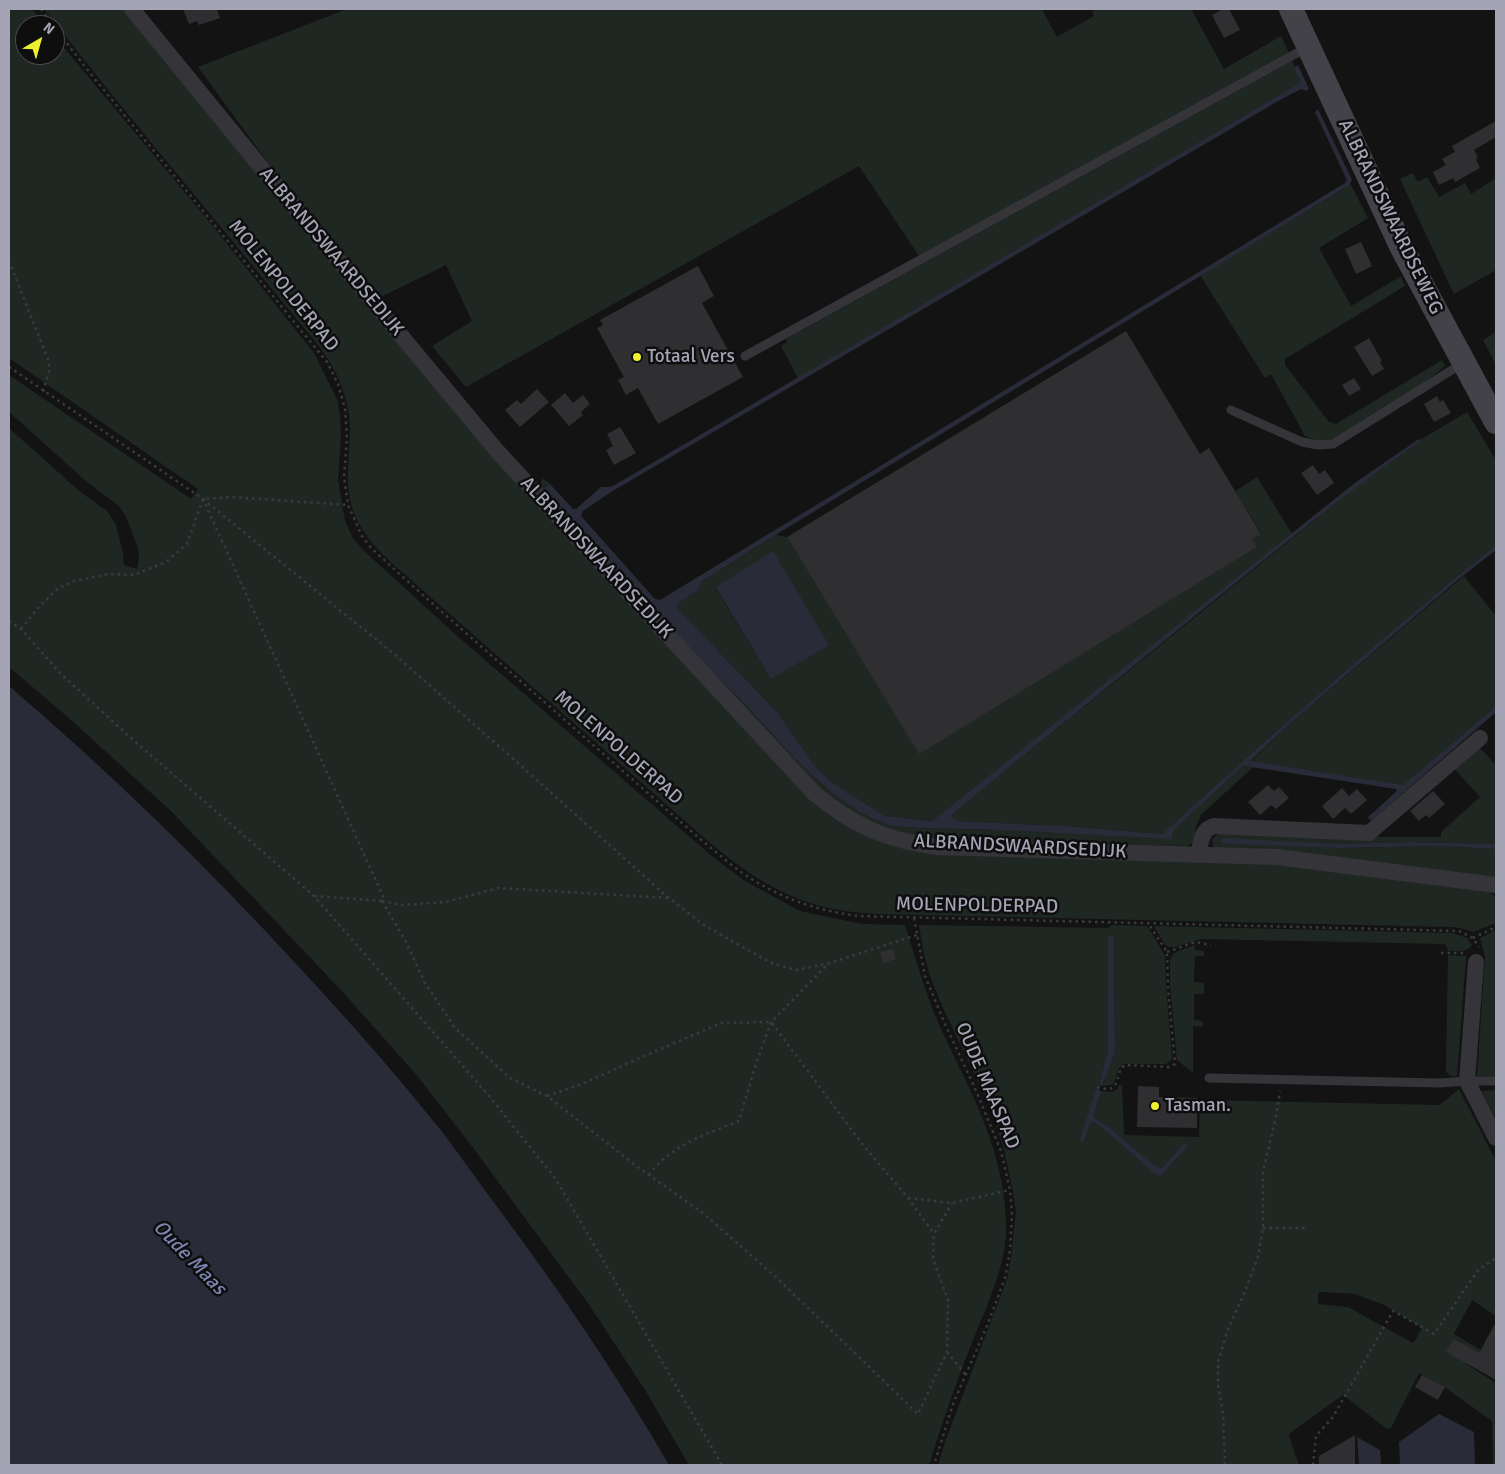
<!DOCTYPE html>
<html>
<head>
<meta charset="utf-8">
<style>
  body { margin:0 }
  #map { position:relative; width:1505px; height:1474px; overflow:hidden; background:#131314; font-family:Signika,sans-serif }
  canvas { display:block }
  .frame { position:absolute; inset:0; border:10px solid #a5a4b5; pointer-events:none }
  .north { position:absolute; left:15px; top:15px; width:50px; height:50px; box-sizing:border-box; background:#0e0e0f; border:1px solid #4a4a51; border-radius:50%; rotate:38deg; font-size:14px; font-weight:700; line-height:20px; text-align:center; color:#a5a4b5 }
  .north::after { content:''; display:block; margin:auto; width:18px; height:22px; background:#eff12e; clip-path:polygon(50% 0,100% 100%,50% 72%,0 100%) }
</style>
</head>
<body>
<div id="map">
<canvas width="1505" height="1474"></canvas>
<div class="frame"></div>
<div class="north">N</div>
</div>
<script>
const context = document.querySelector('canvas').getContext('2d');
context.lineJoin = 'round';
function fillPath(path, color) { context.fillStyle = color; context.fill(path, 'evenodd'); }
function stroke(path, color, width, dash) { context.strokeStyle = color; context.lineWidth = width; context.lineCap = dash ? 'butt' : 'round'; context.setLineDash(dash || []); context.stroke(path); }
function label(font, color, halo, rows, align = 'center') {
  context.font = font + ' Signika,sans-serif'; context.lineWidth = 5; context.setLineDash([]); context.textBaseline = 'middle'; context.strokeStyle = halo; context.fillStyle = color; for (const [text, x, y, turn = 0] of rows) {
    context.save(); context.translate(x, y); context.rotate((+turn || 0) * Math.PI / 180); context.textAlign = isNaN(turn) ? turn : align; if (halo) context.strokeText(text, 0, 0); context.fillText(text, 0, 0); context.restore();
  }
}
fillPath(new Path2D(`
  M 9,9 L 32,9 L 45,25 L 25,25 L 25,55 L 55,55 L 55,37 L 212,225 L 314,353 L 337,399 L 340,415 L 341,436 L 338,479 L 345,521 L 353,538 L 364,551 L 455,634 L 685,833 L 713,857 L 745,881 L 800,911 L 861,924 L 905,925 C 916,960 926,996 941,1029 C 968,1087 999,1140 1005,1206 C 1005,1216 1007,1226 1006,1236 C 1003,1269 990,1299 977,1330 C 959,1374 943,1420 929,1465 L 689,1465 L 645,1390 L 590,1306 L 471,1145 L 415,1073 L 339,988 L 171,811 L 69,718 L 9,667 L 9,428 L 78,490 L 108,512 L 116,525 L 123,553 L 124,565 L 137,569 L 139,558 L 138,548 L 126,517 L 119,506 L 87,482 L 9,412 L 9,375 L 191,499 L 198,489 L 9,358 Z
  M 44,9 L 124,9 L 385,328 L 792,778 L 870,836 L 1255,862 L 1483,887 L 1496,897 L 1496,923 L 1473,932 L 1460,928 L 1450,927 L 878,914 C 860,913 842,911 824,907 C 777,895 737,867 701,835 L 393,564 C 364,538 346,512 348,472 C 348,453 351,434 349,415 C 345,386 332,362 314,340 L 117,101 Z
  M 347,9 L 1042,9 L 1057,37 L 1094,16 L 1092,11 L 1096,9 L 1191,9 L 1224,69 L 1281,36 L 1289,53 L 919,256 L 859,166 L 466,387 L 432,346 L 472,321 L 446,265 L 377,299 L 283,183 L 198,67 Z
  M 1292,61 L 1295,66 L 1294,68 L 1300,81 L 1298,84 L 798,378 L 781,346 L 787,342 L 786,339 Z
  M 1413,173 L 1418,182 L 1427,177 L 1439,197 L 1465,183 L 1471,194 L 1496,178 L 1496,270 L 1454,294 L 1436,256 L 1400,179 Z
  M 1350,183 L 1368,218 L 1319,248 L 1351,306 L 1401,276 L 1405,286 L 1285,359 L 1285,365 L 1329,422 L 1336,424 L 1442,360 L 1445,366 L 1423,384 L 1336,438 L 1330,441 L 1317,441 L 1305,436 L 1271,374 L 1265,378 L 1200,275 L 1344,189 Z
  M 1496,332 L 1496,365 L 1483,340 Z
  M 1467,412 L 1496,460 L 1496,545 C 1381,637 1271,735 1162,834 L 1065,826 L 957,821 L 953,819 L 953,814 L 1005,771 L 1357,486 L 1419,442 L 1420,440 Z
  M 1257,477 L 1292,534 L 932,821 L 885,816 L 829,780 L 815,766 L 777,712 L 677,608 L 678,604 L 700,588 L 701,582 L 776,535 L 787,537 L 919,753 L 1257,547 L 1252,539 L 1261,533 L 1235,491 ZM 718,586 L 771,679 L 715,587 Z
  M 543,478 L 550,484 L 545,486 L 544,489 L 699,659 L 748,707 L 795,759 L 832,793 L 861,813 L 878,821 L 891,826 L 919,828 L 1002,830 L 1172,838 L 1174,830 L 1242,767 L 1245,766 L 1253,767 L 1201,815 L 1196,827 L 1194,841 L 1192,843 L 1187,846 L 927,840 L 863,820 L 818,788 L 539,486 Z
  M 1464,576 L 1496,616 L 1496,706 L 1403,785 L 1250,762 L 1293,721 Z
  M 1477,745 L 1495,764 L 1496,764 L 1496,844 L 1411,842 L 1338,844 L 1222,843 L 1339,848 L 1436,846 L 1496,849 L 1496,880 L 1217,849 L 1213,846 L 1212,839 L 1219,833 L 1352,837 L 1441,837 L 1441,832 L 1480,797 L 1453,767 Z
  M 919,925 L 1108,928 L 1112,925 L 1146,926 L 1149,928 L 1165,956 L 1166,985 L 1172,1058 L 1170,1061 L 1166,1064 L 1123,1064 L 1119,1068 L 1114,1083 L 1111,1085 L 1102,1086 L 1114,1057 L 1115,1051 L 1114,937 L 1110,935 L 1108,936 L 1108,1049 L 1099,1085 L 1079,1141 L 1084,1142 L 1090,1122 L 1091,1121 L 1101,1127 L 1156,1175 L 1160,1176 L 1168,1169 L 1189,1145 L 1184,1143 L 1162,1168 L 1154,1165 L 1106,1125 L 1093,1117 L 1101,1091 L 1113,1092 L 1117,1089 L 1119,1085 L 1122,1085 L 1124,1135 L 1199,1137 L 1200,1100 L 1440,1105 L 1459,1089 L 1496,1161 L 1496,1316 L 1472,1300 L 1454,1334 L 1482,1351 L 1479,1356 L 1472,1353 L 1466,1364 L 1496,1383 L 1496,1465 L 1493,1465 L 1492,1421 L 1446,1388 L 1419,1373 L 1391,1428 L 1387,1429 L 1343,1395 L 1290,1433 L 1289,1436 L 1299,1465 L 938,1465 L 945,1442 L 1007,1279 L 1011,1258 L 1016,1212 L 1013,1192 L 1004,1150 L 992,1112 L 942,1006 L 929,973 L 923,950 ZM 1320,1292 L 1355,1294 L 1384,1305 L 1422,1328 L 1414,1342 L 1411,1342 L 1348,1307 L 1318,1304 L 1318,1294 Z
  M 1154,926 L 1453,933 L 1467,938 L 1472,945 C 1466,953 1458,951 1448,951 L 1447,947 L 1444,944 L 1201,939 L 1175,947 L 1169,947 L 1165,945 Z
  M 1496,930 L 1496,1077 L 1477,1076 L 1485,956 L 1480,938 Z
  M 1195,945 L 1195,950 L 1204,951 L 1204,956 L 1195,956 L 1194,982 L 1204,983 L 1204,994 L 1194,994 L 1194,1020 L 1203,1021 L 1203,1026 L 1193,1026 L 1193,1073 L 1177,1060 L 1170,986 L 1170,960 L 1173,954 L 1176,952 Z
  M 1448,955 L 1466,956 L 1466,958 L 1457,1076 L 1450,1076 L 1446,1071 Z
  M 1496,1090 L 1496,1119 L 1482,1092 L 1483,1091 Z`), '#1f2723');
fillPath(new Path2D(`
  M 1298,65 L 1309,89 L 1306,91 L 1301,89 L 1280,100 L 611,492 L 583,511 L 581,516 L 655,599 L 660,600 L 1345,183 L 1347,180 L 1315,112 L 1318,109 L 1352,180 L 1348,186 L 769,539 L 701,582 L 700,588 L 678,604 L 677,608 L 777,712 L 815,766 L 829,780 L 885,816 L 932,821 L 1356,482 L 1419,439 L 1420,440 L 1419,442 C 1345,493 1276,551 1206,607 C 1122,676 1037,744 953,814 L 952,816 L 957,821 L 1065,826 L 1162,834 C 1271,735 1381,637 1496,545 L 1496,550 L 1460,578 L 1293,721 L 1250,761 L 1403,785 L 1496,706 L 1496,712 L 1372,820 L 1370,820 L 1368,817 L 1397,791 L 1396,789 L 1245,766 L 1242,767 L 1174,830 L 1172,838 L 1170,839 L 1002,830 L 919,828 L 891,826 L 878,821 L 861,813 L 832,793 L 795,759 L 748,707 L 699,659 L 544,489 L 545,487 L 550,484 L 573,509 L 576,509 L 601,487 L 610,487 L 613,486 L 1298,84 L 1300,81 L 1294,68 Z
  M 773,551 L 829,645 L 771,679 L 715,586 L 718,586 Z
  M 9,686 C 111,773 207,867 298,966 C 348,1020 397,1075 443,1133 C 462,1158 479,1183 498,1208 C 560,1291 617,1375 669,1465 L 11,1465 L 9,1463 Z
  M 1222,838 L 1338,844 L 1411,842 L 1496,844 L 1496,849 L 1436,846 L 1339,848 L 1227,844 L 1221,842 Z
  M 1110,935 L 1114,937 L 1115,1051 L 1114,1056 L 1102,1086 L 1099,1085 L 1108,1049 L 1108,936 Z
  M 1098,1089 L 1101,1091 L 1093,1117 L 1106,1125 L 1154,1165 L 1162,1168 L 1184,1143 L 1189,1145 L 1162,1175 L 1160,1176 L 1156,1175 L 1101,1127 L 1091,1121 L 1090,1123 L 1084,1142 L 1079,1141 L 1096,1090 Z
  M 1439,1414 L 1474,1432 L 1475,1465 L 1400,1465 L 1399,1442 Z
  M 1357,1437 L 1380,1450 L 1381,1465 L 1359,1465 Z`), '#292c38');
fillPath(new Path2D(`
  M 183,9 L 217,9 L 220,18 L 199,25 L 197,21 L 189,24 Z
  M 1223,9 L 1229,9 L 1240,30 L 1224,38 L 1212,15 Z
  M 1496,121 L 1496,137 L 1474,150 L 1478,158 L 1476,159 L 1480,168 L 1455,182 L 1453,178 L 1439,185 L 1433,172 L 1446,165 L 1442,159 L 1455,152 L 1452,146 Z
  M 1361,242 L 1372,266 L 1356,274 L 1345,249 Z
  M 698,266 L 714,296 L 702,303 L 743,377 L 658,424 L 638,388 L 626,395 L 618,380 L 624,377 L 597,328 L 603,325 L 600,320 Z
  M 1126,331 L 1200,454 L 1209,448 L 1261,534 L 1252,539 L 1257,547 L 919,754 L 787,537 Z
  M 1369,338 L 1382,361 L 1380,362 L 1384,369 L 1372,376 L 1354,347 Z
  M 1354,378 L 1361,389 L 1349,396 L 1342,385 Z
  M 537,389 L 549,402 L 520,427 L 505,410 L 517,400 L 521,404 Z
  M 565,393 L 573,403 L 583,395 L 590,404 L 581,412 L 583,415 L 569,426 L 551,405 Z
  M 1437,396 L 1440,402 L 1443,400 L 1451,413 L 1434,422 L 1424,404 Z
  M 620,427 L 636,453 L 614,465 L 606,450 L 613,446 L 607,434 Z
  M 1313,465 L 1319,474 L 1325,470 L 1334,483 L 1317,495 L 1301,473 Z
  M 1268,785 L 1274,791 L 1279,787 L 1289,798 L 1276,809 L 1271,805 L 1260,815 L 1248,802 Z
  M 1342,788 L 1349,796 L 1357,789 L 1367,800 L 1351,814 L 1345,808 L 1333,819 L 1322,806 Z
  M 1433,791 L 1445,804 L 1429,818 L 1426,815 L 1419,821 L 1410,811 Z
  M 893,949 L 896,959 L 883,963 L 880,952 Z
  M 1138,1086 L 1159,1087 L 1159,1097 L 1197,1098 L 1197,1128 L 1137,1127 Z
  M 1496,1322 L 1496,1380 L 1446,1352 L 1454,1339 L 1479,1353 Z
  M 1422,1375 L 1445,1387 L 1438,1400 L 1415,1387 Z
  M 1355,1435 L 1355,1464 L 1319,1465 L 1319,1456 Z`), '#2f2e30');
stroke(new Path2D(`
  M 41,9 L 53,25
  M 55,28 L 94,78 L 327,362 L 338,384 L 345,408 L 347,438 L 344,477 L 348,505 L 362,536 L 371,548 L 425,597 L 699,838 C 714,850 728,863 744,874 C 779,898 818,911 859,916 L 1459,931 L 1473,938 L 1479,947
  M 9,261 L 49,362 L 49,371 L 43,392
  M 9,367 L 203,499 L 383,896 L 382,901 L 315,896
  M 203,499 L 394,654 L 518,763 L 664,894 L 704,925 L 771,963 L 796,970 L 830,963 L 917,935
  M 9,621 L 21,629 L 61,674 L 131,738 L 314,896 L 489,1096 L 555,1178 L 722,1465
  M 21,629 L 38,608 L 57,589 L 74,581 L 108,574 L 134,575 L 166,562 L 187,544 L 203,499 L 231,497 L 348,505
  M 382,901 L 405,940 L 425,983 L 455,1028 L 510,1078 L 547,1096 L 635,1165 L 704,1214 L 778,1279 L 918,1414 L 947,1352 L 948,1300 L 933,1259 L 934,1234 L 952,1203
  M 382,901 L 402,905 L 446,902 L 498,888 L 668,898
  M 914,918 L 925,976 L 945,1024 L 974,1086 L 1001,1151 L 1010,1190 L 1012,1215 L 1010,1250 L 1005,1278 L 987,1326 L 953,1404 L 934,1465
  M 1473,938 L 1496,927
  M 1167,952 L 1195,942 L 1211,945
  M 1441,953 L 1464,953
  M 1097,1087 C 1118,1093 1115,1084 1121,1068 L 1125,1065 L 1169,1067 L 1175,1064 L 1168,988 L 1167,952 L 1148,923
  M 547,1096 L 582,1084 L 626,1064 L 721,1023 L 771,1022 L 863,1145 L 908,1198 L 934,1234
  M 649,1175 C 670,1145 707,1134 739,1121 L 755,1067 L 771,1022 L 828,964
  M 908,1198 L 952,1203 L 1010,1190
  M 1263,1228 L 1307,1228
  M 947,1352 L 966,1375
  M 1225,1465 L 1223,1413 L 1218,1385 L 1218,1362 L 1228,1329 L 1244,1294 L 1258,1257 L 1263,1228 L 1263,1171 L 1276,1117 L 1280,1091
  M 1313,1465 L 1316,1436 L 1333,1417 L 1393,1311 L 1434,1334 L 1479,1269 L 1496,1258`), '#3a3a40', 2.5, [2.5, 4]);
stroke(new Path2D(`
  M 745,356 L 1308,47
  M 1231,410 L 1302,442 L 1318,445 L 1333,444 L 1463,363
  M 1209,1078 L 1440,1083 L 1467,1081 L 1496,1081`), '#353439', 9);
stroke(new Path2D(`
  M 132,9 L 265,172 L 498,452 L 814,793 C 854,826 885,840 937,847 L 1277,857 L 1496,885
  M 1198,855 C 1201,843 1201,829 1214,826 L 1369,833 L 1480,738
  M 1476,962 L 1467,1081 L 1496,1138`), '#353439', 16);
stroke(new Path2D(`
  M 1291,9 L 1401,246 L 1496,422`), '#434249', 24);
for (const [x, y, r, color] of [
  [637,357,5,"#eff12e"],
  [1155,1106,5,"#eff12e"]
]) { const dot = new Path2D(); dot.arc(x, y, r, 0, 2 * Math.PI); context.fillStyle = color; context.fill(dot); stroke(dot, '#0e0e0f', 2); }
label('19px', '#a5a4b5', '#0e0e0f', [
  ["ALBRANDSWAARDSEWEG",1390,217,64],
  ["ALBRANDSWAARDSEDIJK",331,252,50],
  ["MOLENPOLDERPAD",283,286,51],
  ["ALBRANDSWAARDSEDIJK",596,558,47],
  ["MOLENPOLDERPAD",618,748,41],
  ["ALBRANDSWAARDSEDIJK",1020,847,3],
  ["MOLENPOLDERPAD",977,906,1],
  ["OUDE MAASPAD",987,1086,67]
]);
label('19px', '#a5a4b5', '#0e0e0f', [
  ["Totaal Vers",647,357],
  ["Tasman.",1165,1106]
], 'left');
label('italic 20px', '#7b85b0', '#0e0e0f', [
  ["Oude Maas",189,1258,46]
]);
</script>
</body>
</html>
